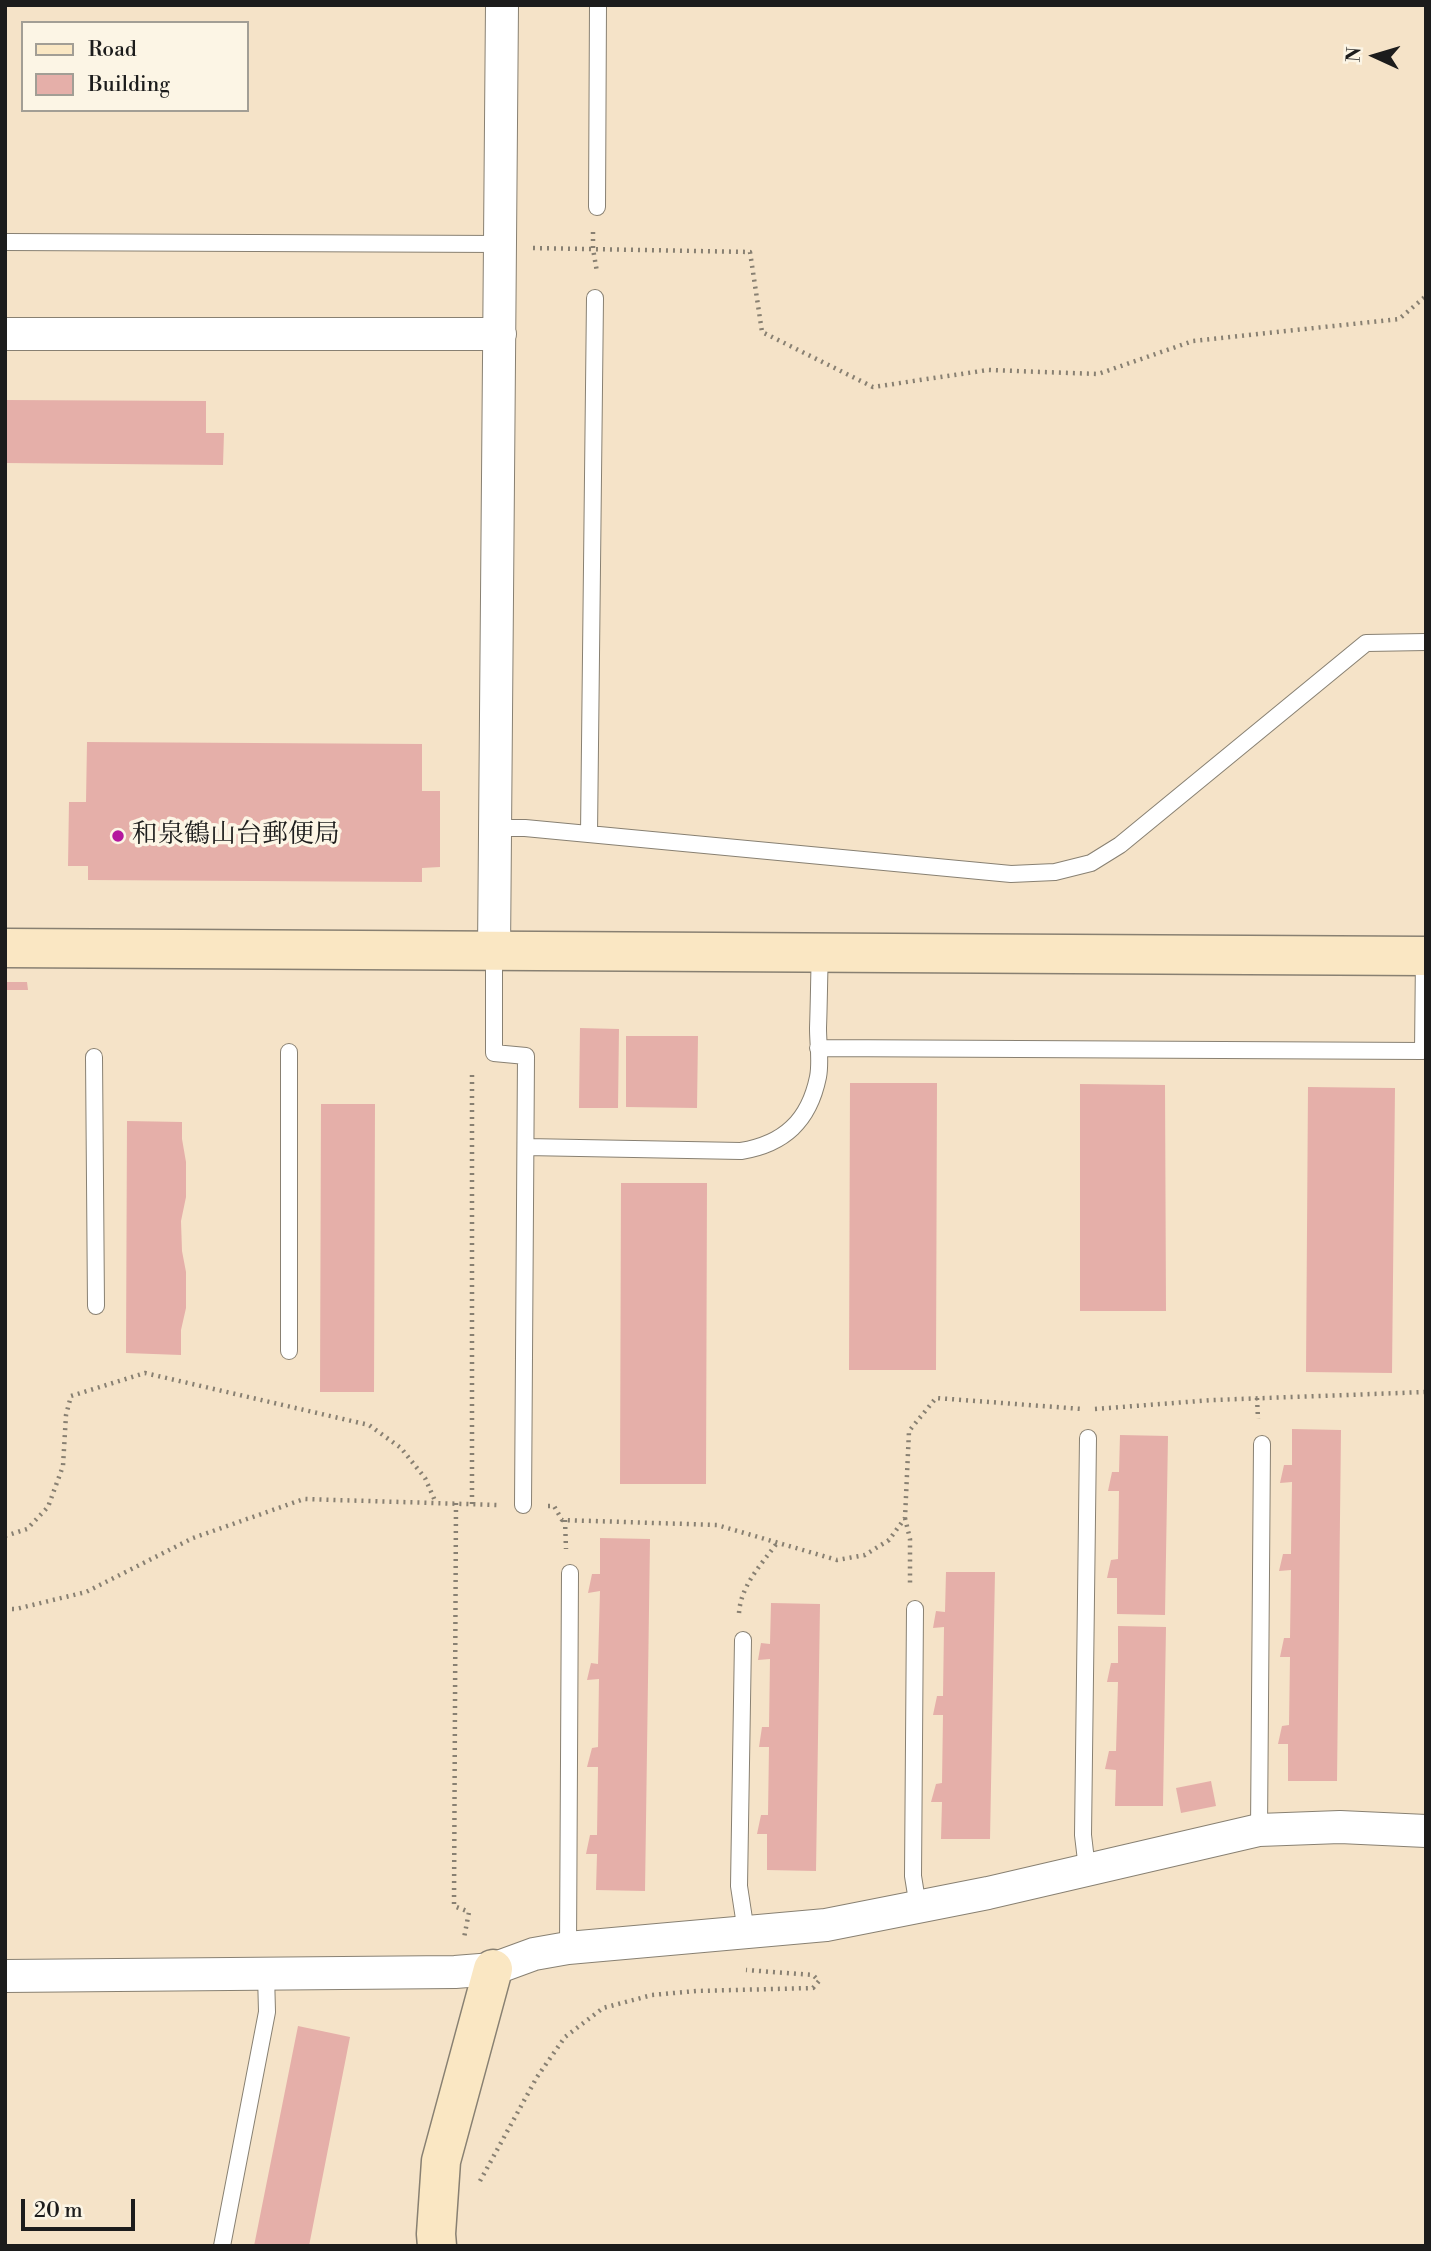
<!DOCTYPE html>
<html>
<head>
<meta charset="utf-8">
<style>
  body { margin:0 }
  #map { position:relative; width:1431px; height:2251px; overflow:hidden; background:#f5e3c8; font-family:"Libre Bodoni",serif }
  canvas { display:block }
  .frame { position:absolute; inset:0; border:7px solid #1c1c1c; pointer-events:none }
  .legend { position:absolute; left:21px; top:21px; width:228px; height:91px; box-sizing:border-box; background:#fcf5e5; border:2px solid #a29e95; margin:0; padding:9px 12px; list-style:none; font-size:21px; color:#1c1c1c }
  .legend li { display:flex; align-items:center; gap:14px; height:35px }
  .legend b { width:35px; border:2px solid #a29e95 }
  .north { position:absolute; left:1340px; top:21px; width:70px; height:70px; -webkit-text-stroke:5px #fcf5e5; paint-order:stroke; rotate:274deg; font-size:19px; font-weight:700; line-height:28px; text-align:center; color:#1c1c1c }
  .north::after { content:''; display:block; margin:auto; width:24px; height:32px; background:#1c1c1c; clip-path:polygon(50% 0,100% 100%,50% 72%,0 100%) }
  .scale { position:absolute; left:21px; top:2199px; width:114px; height:32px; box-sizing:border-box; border:4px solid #1c1c1c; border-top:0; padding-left:9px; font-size:21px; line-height:24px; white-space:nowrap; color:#1c1c1c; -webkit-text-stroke:5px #fcf5e5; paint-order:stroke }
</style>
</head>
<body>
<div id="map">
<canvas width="1431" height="2251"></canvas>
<div class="frame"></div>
<ul class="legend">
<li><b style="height:9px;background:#fae7c3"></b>Road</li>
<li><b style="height:19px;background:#e5afa9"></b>Building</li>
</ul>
<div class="north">N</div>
<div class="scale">20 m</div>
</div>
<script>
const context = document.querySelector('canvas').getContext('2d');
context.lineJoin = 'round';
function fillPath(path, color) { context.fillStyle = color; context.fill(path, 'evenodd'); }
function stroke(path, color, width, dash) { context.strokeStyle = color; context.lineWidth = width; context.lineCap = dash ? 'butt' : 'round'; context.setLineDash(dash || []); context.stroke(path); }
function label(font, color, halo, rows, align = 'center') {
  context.font = font + ' "Libre Bodoni","Noto Serif JP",serif'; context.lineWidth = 7; context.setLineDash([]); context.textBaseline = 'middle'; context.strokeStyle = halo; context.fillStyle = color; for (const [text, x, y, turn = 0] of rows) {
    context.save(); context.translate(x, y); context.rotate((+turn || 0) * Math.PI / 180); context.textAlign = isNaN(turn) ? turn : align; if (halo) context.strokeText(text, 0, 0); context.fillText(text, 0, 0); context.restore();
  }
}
fillPath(new Path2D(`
  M 5,400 L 206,401 L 206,433 L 224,433 L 223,465 L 5,463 Z
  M 87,742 L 422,744 L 422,791 L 440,791 L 440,867 L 422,868 L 422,882 L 88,880 L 88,866 L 68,866 L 69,802 L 86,802 Z
  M 5,982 L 27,982 L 28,990 L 5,990 Z
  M 580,1028 L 619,1029 L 618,1108 L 579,1108 Z
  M 626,1036 L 698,1036 L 697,1108 L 626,1107 Z
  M 850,1083 L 937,1083 L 936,1370 L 849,1370 Z
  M 1080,1084 L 1165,1085 L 1166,1311 L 1080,1311 Z
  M 1308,1087 L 1395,1088 L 1392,1373 L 1306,1372 Z
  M 321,1104 L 375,1104 L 374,1392 L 320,1392 Z
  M 127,1121 L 182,1122 L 182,1139 L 186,1162 L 186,1197 L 181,1221 L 182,1251 L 186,1272 L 186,1308 L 181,1330 L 181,1355 L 126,1353 Z
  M 621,1183 L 707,1183 L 706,1484 L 620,1484 Z
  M 1292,1429 L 1341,1430 L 1337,1781 L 1288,1781 L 1288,1744 L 1278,1744 L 1282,1726 L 1289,1725 L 1290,1657 L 1280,1657 L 1284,1638 L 1290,1638 L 1291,1570 L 1279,1571 L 1283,1554 L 1291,1554 L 1292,1482 L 1280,1483 L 1284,1465 L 1292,1465 Z
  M 1120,1435 L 1168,1436 L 1165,1615 L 1117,1614 L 1117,1578 L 1107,1578 L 1111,1560 L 1118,1559 L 1119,1491 L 1108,1491 L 1112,1472 L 1119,1472 Z
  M 600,1538 L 650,1539 L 645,1891 L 596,1890 L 597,1854 L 586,1854 L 590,1835 L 597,1835 L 598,1767 L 587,1767 L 592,1748 L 598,1747 L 599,1679 L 587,1680 L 591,1663 L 598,1664 L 600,1591 L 588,1593 L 592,1574 L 600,1574 Z
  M 946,1572 L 995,1572 L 990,1839 L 941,1839 L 942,1802 L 931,1802 L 936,1784 L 942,1783 L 943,1715 L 933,1715 L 937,1696 L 943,1696 L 944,1627 L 933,1628 L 936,1611 L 945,1612 Z
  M 771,1603 L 820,1604 L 816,1871 L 767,1870 L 767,1834 L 757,1834 L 761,1815 L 768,1815 L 769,1747 L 759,1747 L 762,1727 L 769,1727 L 770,1659 L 758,1660 L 761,1643 L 770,1644 Z
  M 1118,1626 L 1166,1627 L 1163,1806 L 1115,1806 L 1116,1770 L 1105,1769 L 1109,1751 L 1116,1751 L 1118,1682 L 1107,1682 L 1111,1663 L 1118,1663 Z
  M 1211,1781 L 1216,1806 L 1181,1813 L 1176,1788 Z
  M 298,2026 L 350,2037 L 309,2246 L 254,2246 Z`), '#e5afa9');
const lane = new Path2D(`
  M 597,207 L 598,5
  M 5,242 L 501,244
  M 495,828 L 525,828 L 1011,874 L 1055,872 L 1091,863 L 1120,845 L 1366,643 L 1426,642
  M 589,834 L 595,298
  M 494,950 L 494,1053 L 526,1056 L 523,1505
  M 818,1048 L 1423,1051 L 1424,956
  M 289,1052 L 289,1351
  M 94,1057 L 96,1306
  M 526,1147 L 741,1151 C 784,1144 809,1121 818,1077 C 821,1062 818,1044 818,1028 C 819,1002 819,977 820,951
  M 915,1609 L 913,1876 L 918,1907
  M 743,1640 L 739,1886 L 746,1932
  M 1259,1830 L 1262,1444
  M 1087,1869 L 1083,1835 L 1088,1438
  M 568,1948 L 570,1573
  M 222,2246 L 267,2012 L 266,1974`);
const street = new Path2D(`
  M 5,334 L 500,334
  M 494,950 L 502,5
  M 5,1976 L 455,1972 L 493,1969 L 534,1954 L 568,1948 L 826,1925 L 988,1893 L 1259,1830 L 1340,1827 L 1426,1831`);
const secondary = new Path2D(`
  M 5,948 L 1426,956
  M 437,2246 L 436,2234 L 441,2161 L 493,1969`);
stroke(lane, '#888072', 18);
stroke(street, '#888072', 34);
stroke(secondary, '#888072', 41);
stroke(new Path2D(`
  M 593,232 L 593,249 L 597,272
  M 533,248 L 750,252 L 762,332 L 873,387 L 988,370 L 1098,374 L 1193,341 L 1399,319 L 1426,296
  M 1257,1398 L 1258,1419
  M 1095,1409 L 1213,1400 L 1426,1392
  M 456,1503 L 454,1906 L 469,1912 L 464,1938
  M 472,1504 L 472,1071
  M 548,1506 L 554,1506 L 562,1520 L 717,1525 L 837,1560 L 865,1555 L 889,1540 L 905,1518 L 909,1431 L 936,1398 L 1082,1409
  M 905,1518 L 910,1539 L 910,1585
  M 565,1520 L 566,1549
  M 5,1536 L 27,1529 L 48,1507 L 63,1466 L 66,1415 L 71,1396 L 145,1373 L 369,1425 L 401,1448 L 425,1478 L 436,1503
  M 5,1609 L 16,1609 L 86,1592 L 193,1538 L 304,1499 L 497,1505
  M 739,1613 C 741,1585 761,1565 777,1543
  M 480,2181 L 537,2077 L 565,2037 L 603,2008 L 652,1995 L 696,1991 L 813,1988 L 819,1981 L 813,1975 L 746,1970`), '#888072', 4.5, [2, 5]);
stroke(lane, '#fff', 16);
stroke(street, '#fff', 32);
stroke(secondary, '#fae7c3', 38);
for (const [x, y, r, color] of [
  [118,836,7,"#b5179e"]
]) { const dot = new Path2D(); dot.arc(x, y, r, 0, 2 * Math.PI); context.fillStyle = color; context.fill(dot); stroke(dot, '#fcf5e5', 2.5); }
label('26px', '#1c1c1c', '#fcf5e5', [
  ["和泉鶴山台郵便局",132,836]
], 'left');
</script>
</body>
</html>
